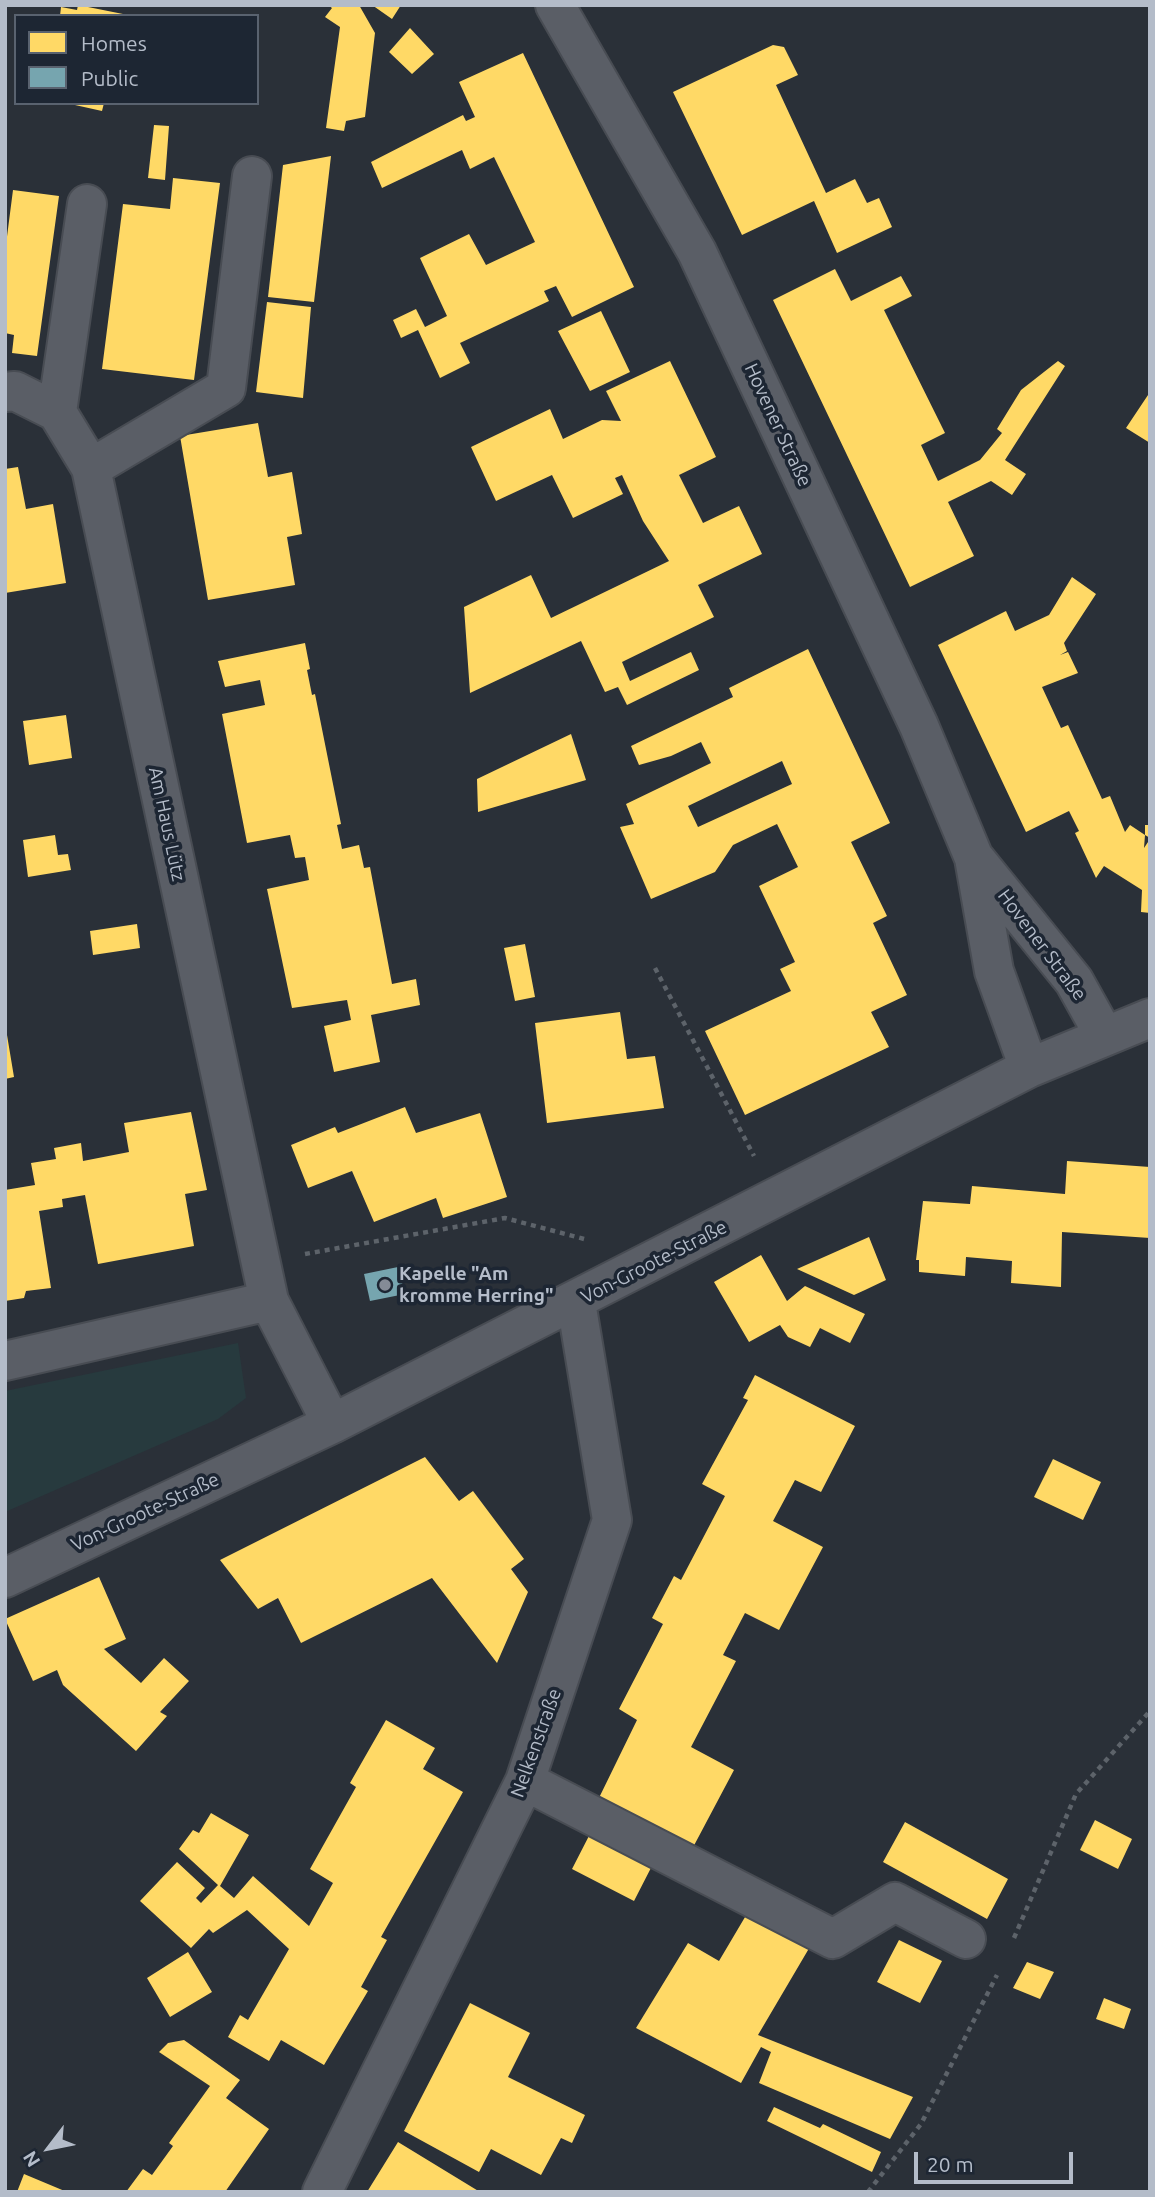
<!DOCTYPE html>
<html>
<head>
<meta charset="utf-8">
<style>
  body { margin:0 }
  #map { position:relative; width:1155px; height:2197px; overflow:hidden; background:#2a3038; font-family:Ubuntu,sans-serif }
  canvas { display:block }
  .frame { position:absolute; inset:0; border:7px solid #b4bcc9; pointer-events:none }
  .legend { position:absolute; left:14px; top:14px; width:245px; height:91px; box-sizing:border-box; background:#1d2633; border:2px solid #59626f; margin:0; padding:9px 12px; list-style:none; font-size:21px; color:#b4bcc9 }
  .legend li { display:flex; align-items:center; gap:14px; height:35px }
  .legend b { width:35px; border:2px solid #59626f }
  .north { position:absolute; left:14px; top:2113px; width:70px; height:70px; -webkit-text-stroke:5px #1d2633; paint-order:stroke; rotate:238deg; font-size:19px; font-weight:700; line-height:28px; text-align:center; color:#b4bcc9 }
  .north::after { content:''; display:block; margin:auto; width:24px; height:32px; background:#b4bcc9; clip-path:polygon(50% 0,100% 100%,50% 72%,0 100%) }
  .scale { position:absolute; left:914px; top:2152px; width:159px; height:32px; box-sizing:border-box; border:4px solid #b4bcc9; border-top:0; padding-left:9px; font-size:21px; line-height:24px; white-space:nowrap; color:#b4bcc9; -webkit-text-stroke:5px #1d2633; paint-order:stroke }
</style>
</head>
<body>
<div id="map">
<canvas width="1155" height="2197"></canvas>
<div class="frame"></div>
<ul class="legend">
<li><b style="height:19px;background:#ffd966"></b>Homes</li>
<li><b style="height:19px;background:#76a5af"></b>Public</li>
</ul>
<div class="north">N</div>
<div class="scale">20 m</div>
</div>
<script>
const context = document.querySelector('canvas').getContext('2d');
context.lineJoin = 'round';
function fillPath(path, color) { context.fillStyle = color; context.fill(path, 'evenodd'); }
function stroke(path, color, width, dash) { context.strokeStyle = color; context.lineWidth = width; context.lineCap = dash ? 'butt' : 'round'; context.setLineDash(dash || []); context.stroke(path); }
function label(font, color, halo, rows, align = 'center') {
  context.font = font + ' Ubuntu,sans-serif'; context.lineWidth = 7; context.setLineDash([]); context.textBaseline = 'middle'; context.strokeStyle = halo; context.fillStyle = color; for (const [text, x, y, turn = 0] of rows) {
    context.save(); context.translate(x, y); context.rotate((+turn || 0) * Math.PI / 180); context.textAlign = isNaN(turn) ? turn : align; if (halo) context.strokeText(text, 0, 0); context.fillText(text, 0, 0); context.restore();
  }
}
fillPath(new Path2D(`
  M 238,1343 L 246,1398 L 218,1419 L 5,1512 L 5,1391 Z`), '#273a3e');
fillPath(new Path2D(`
  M 78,5 L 128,15 L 128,16 L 60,16 L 61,7 L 77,10 Z
  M 328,5 L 359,5 L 375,33 L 365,117 L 346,121 L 344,131 L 326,128 L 340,27 L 325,17 L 332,8 Z
  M 372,5 L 401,5 L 392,19 Z
  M 410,28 L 434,54 L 412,74 L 389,52 Z
  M 773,45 L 784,47 L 798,75 L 776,85 L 826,193 L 855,179 L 867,203 L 879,198 L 892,227 L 837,253 L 814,201 L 742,235 L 673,92 Z
  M 523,53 L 634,287 L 572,317 L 556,286 L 544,291 L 549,301 L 460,343 L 470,363 L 440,378 L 418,330 L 401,338 L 393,320 L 416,309 L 425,327 L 447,316 L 420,258 L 469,234 L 486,265 L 535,242 L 494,157 L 470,169 L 462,150 L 382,188 L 371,162 L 463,115 L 466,121 L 475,117 L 459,82 Z
  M 66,103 L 104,103 L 102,111 Z
  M 154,125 L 169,126 L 165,180 L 148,178 Z
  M 331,156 L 314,302 L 268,297 L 283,165 Z
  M 173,178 L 220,183 L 194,380 L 102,369 L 123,204 L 170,209 Z
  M 13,190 L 59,196 L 37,356 L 12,353 L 14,335 L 5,333 L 5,252 Z
  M 835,269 L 851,301 L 901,276 L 912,296 L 884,310 L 945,433 L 921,445 L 938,481 L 980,460 L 1002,433 L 997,429 L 1021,390 L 1058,361 L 1065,366 L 1005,460 L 1026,474 L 1012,495 L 991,481 L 948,502 L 974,556 L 910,587 L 773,300 Z
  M 267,302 L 311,307 L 303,398 L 256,392 Z
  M 601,311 L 630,372 L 590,391 L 558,331 Z
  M 670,361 L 716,457 L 679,475 L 703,523 L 739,506 L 762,554 L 698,585 L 714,617 L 622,662 L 630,681 L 691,652 L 699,670 L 627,705 L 618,687 L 605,692 L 581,641 L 470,693 L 464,607 L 531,575 L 551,618 L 669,561 L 643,521 L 622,475 L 615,478 L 623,494 L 573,518 L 552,475 L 496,501 L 471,447 L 550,409 L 563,439 L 602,420 L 621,421 L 606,391 Z
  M 1150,392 L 1150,443 L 1126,428 Z
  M 258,423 L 268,477 L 292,472 L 302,534 L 287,537 L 295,585 L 208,600 L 180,436 Z
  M 18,467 L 26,509 L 53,504 L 66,583 L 5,593 L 5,469 Z
  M 1072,577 L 1096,594 L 1064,643 L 1067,651 L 1060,655 L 1068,652 L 1078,673 L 1042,687 L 1061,728 L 1068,725 L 1102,799 L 1110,796 L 1125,832 L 1130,825 L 1145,835 L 1144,848 L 1150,839 L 1150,913 L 1141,912 L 1142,890 L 1104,866 L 1096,878 L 1075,833 L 1079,831 L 1069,811 L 1026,832 L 938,645 L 1006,611 L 1015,631 L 1049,615 Z
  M 305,643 L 310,669 L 307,670 L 312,695 L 315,694 L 341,824 L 337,825 L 342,849 L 359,845 L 364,868 L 370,867 L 392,984 L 416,979 L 420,1005 L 371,1015 L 380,1062 L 334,1072 L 324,1026 L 351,1020 L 347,1000 L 292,1008 L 267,889 L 309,880 L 305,857 L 295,858 L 290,835 L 247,843 L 222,714 L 265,705 L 260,680 L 225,687 L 218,661 Z
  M 808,649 L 890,823 L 851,842 L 887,916 L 873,923 L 907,995 L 871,1012 L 889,1047 L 745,1115 L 705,1031 L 791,991 L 780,969 L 795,962 L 759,886 L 798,867 L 777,824 L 733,845 L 715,872 L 651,899 L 620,827 L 634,824 L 626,804 L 711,763 L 701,742 L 671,756 L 639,765 L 631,746 L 733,697 L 729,688 ZM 782,761 L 792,784 L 698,827 L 688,806 Z
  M 66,715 L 72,758 L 29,765 L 23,721 Z
  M 571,734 L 586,780 L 478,812 L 477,779 Z
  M 1145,825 L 1150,825 L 1150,838 L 1145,835 Z
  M 55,835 L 58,855 L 68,854 L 71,870 L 28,877 L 23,840 Z
  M 137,924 L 140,948 L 93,955 L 90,931 Z
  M 525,944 L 535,997 L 515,1001 L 504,948 Z
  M 620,1012 L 627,1059 L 655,1056 L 664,1108 L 547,1123 L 535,1023 Z
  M 5,1023 L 14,1077 L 5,1079 Z
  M 405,1107 L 416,1133 L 480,1113 L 507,1197 L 443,1218 L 436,1198 L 374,1222 L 352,1171 L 308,1188 L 291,1145 L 335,1127 L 338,1133 Z
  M 191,1112 L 207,1190 L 185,1194 L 194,1246 L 98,1264 L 85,1195 L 62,1199 L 63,1207 L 39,1211 L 51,1288 L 26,1291 L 24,1298 L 5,1301 L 5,1190 L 35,1185 L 31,1163 L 56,1159 L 54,1148 L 81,1143 L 83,1161 L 129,1152 L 124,1123 Z
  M 1067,1161 L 1150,1167 L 1150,1238 L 1062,1232 L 1061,1287 L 1011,1283 L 1012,1261 L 966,1257 L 965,1276 L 919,1272 L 919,1260 L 916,1260 L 923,1201 L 970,1204 L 972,1186 L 1065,1194 Z
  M 869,1237 L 886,1280 L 865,1290 L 854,1295 L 797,1269 Z
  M 761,1255 L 787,1301 L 805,1286 L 865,1314 L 850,1343 L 820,1328 L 810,1347 L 788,1337 L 780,1325 L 749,1342 L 714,1282 Z
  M 755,1375 L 855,1426 L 821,1492 L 795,1480 L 773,1521 L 823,1547 L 779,1630 L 745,1613 L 723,1655 L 736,1661 L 691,1747 L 734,1770 L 690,1853 L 596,1804 L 637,1720 L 619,1709 L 663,1624 L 652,1618 L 674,1576 L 681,1580 L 725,1496 L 702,1484 L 748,1400 L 743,1398 Z
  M 425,1457 L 459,1501 L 473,1491 L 524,1559 L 511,1569 L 528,1592 L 497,1663 L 432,1578 L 301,1643 L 278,1598 L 258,1609 L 220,1560 Z
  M 1053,1459 L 1101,1482 L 1083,1520 L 1034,1497 Z
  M 99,1577 L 126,1639 L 104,1649 L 141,1683 L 164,1658 L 189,1681 L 160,1712 L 167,1716 L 136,1751 L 63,1685 L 57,1670 L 33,1681 L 5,1619 Z
  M 386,1720 L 435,1748 L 423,1769 L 463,1792 L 381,1937 L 387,1940 L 361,1987 L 368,1991 L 324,2065 L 281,2040 L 269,2061 L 228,2037 L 240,2015 L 248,2020 L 289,1949 L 247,1910 L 213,1933 L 209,1929 L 191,1948 L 140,1901 L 177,1862 L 205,1888 L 196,1898 L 201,1903 L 218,1885 L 179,1849 L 193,1830 L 199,1833 L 211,1813 L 249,1835 L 220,1886 L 234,1898 L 253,1876 L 309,1926 L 333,1883 L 310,1869 L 356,1787 L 350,1783 Z
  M 1095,1820 L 1132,1839 L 1118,1869 L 1080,1850 Z
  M 905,1822 L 1008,1879 L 987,1919 L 883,1862 Z
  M 592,1830 L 654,1862 L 634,1901 L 572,1869 Z
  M 748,1912 L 811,1945 L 758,2035 L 913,2097 L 890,2139 L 759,2083 L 771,2052 L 761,2047 L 741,2083 L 636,2028 L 688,1943 L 719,1961 Z
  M 899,1940 L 942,1961 L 920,2003 L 877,1982 Z
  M 188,1952 L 212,1992 L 170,2017 L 147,1978 Z
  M 1027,1962 L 1054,1972 L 1040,1999 L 1013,1988 Z
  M 1104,1998 L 1131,2009 L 1124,2029 L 1096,2019 Z
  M 470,2003 L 530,2033 L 508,2077 L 585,2115 L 572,2143 L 561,2138 L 541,2175 L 491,2149 L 479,2172 L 404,2131 Z
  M 184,2040 L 240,2080 L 226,2098 L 269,2129 L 225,2192 L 126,2192 L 143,2169 L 152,2175 L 173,2146 L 169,2143 L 210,2086 L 159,2052 L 168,2043 Z
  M 774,2107 L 820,2128 L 823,2124 L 881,2152 L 872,2172 L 767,2121 Z
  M 398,2142 L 480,2192 L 367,2192 Z
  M 24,2174 L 67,2192 L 17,2192 Z`), '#ffd966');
fillPath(new Path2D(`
  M 398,1267 L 405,1294 L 370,1301 L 364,1274 Z`), '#76a5af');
const minor = new Path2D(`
  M 555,5 L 697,252 L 919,726 L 974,858 L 994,971 L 1029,1068
  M 5,392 L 15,391 L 57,412 L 91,468 L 269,1301 L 332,1424
  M 57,412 L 87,204
  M 91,468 L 226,388 L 252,176
  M 976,860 L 1074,981 L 1104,1035
  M 5,1361 L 269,1301
  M 5,1578 L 332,1424 L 1029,1068 L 1150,1018
  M 525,1781 L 833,1939 L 895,1902 L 966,1939
  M 322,2192 L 525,1781 L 612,1520 L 576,1302`);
stroke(minor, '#484c53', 42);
stroke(new Path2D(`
  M 655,968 L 754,1156
  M 305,1254 L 505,1218 L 588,1240
  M 1014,1938 L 1076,1794 L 1150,1711
  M 868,2192 L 921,2124 L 997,1975`), '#5d636a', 4.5, [5, 5]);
stroke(minor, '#5a5e66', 38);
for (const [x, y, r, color] of [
  [385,1285,7,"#848b96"]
]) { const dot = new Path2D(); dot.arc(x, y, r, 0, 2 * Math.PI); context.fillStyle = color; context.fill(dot); stroke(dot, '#1d2633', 2.5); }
label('19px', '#b4bcc9', '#1d2633', [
  ["Hovener Straße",778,425,65],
  ["Am Haus Lütz",167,824,78],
  ["Hovener Straße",1042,945,53],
  ["Von-Groote-Straße",654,1262,-27],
  ["Von-Groote-Straße",145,1512,-25],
  ["Nelkenstraße",536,1743,-70]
]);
label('bold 19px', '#b4bcc9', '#1d2633', [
  ["Kapelle \"Am",399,1274],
  ["kromme Herring\"",399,1296]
], 'left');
</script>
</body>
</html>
